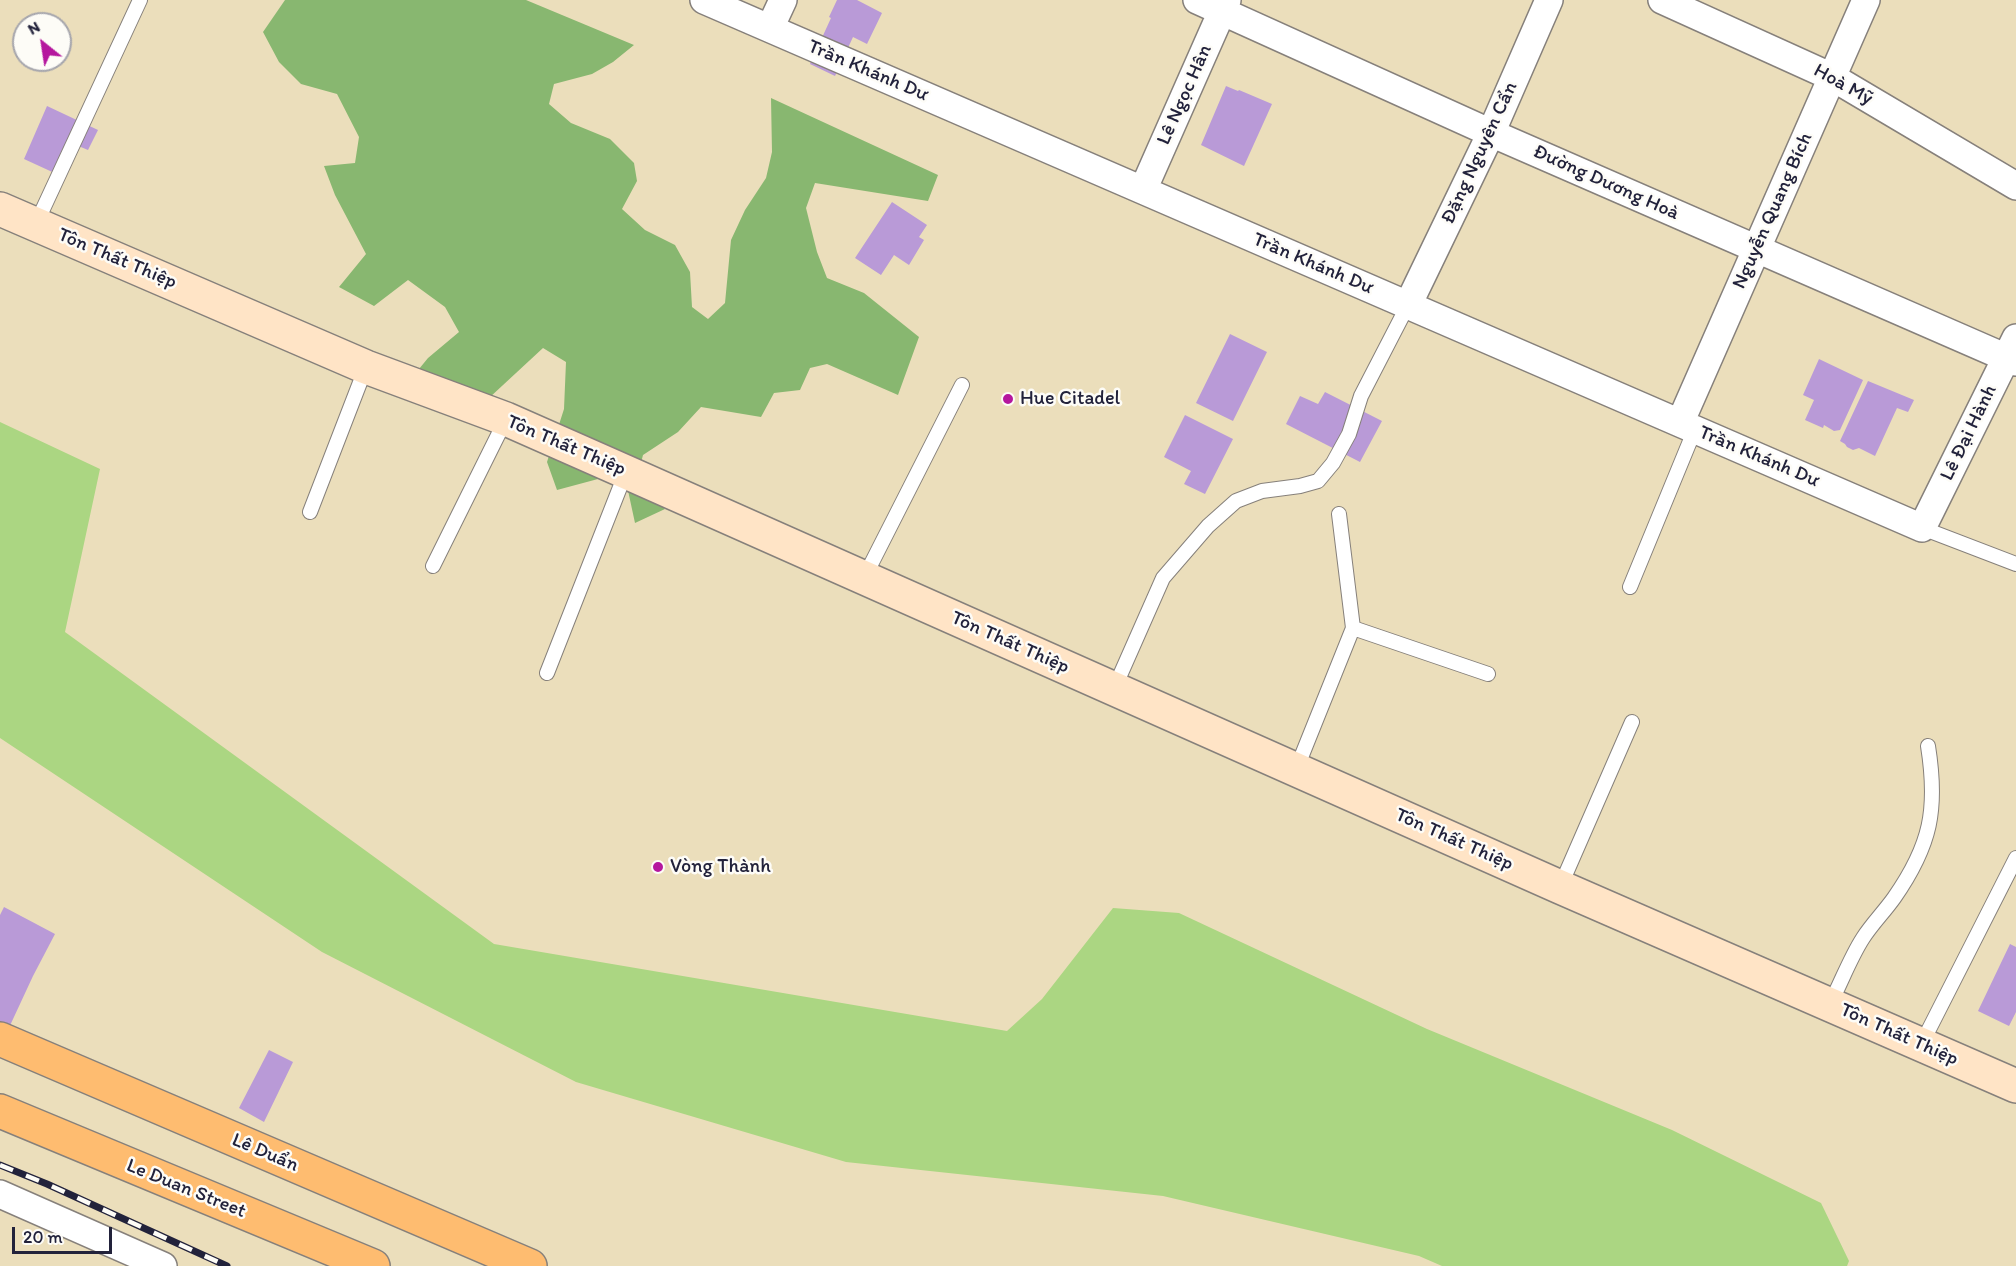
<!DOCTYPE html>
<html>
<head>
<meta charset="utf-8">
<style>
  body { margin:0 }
  #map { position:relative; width:2016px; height:1266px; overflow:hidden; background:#ebdebb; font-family:Itim,sans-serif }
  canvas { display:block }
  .north { position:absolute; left:12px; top:12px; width:60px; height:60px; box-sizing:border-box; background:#fdfcf7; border:2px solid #a5a5ac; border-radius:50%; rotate:330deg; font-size:16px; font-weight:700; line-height:24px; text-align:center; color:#22223b }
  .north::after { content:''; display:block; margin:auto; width:21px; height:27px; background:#b5179e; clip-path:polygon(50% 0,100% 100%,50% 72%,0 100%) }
  .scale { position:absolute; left:12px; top:1227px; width:100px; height:27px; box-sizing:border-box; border:3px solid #22223b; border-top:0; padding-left:8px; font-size:18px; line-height:21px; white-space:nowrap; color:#22223b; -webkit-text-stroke:4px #fdfcf7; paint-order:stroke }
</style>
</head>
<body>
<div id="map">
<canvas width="2016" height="1266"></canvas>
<div class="north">N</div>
<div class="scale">20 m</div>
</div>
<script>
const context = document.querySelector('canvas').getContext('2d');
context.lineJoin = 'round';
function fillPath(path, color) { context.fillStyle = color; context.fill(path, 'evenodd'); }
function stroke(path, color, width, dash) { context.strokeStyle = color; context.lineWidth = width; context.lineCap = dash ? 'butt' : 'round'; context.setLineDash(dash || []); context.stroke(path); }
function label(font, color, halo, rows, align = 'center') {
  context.font = font + ' Itim,sans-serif'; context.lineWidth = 5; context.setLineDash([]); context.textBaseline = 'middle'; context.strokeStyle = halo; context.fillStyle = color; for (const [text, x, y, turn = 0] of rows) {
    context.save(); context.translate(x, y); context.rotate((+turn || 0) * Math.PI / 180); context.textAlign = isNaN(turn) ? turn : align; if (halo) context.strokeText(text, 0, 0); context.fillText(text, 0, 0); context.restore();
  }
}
fillPath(new Path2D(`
  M 0,422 L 100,469 L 65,632 L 494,944 L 1007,1031 L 1042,999 L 1113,908 L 1179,913 L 1427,1029 L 1672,1130 L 1821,1203 L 1849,1261 L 1847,1266 L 1442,1266 L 1419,1256 L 1163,1196 L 846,1162 L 576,1082 L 322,952 L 0,738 Z`), '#abd682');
fillPath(new Path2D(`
  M 285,0 L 526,0 L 634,45 L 613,62 L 592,74 L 554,84 L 549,104 L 571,123 L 610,139 L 634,163 L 637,181 L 622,209 L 645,230 L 675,245 L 690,272 L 692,307 L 708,319 L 725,303 L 731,240 L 745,210 L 766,178 L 772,152 L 771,98 L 938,175 L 928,201 L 815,183 L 806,208 L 817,252 L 827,278 L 864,293 L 919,337 L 898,395 L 827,364 L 810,368 L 800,390 L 774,393 L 761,417 L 701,407 L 678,432 L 643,455 L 635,486 L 665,509 L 635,523 L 624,472 L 557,490 L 547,462 L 564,409 L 566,362 L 543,348 L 489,398 L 460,402 L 412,403 L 401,391 L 428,358 L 459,332 L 445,307 L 408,280 L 374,306 L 339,287 L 366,254 L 335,195 L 324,166 L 355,163 L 359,137 L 337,94 L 301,84 L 279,62 L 263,32 Z`), '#88b770');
fillPath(new Path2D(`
  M 837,0 L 857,0 L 882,13 L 867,44 L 853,37 L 835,76 L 810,64 L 831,18 L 829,17 Z
  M 1226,86 L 1238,91 L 1239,90 L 1272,104 L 1244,166 L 1201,145 Z
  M 47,106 L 98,130 L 88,150 L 76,145 L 61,176 L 24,159 Z
  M 892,202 L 927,225 L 919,237 L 924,240 L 909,265 L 894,255 L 881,275 L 855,258 Z
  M 1230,334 L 1267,352 L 1233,421 L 1196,403 Z
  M 1819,359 L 1863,380 L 1840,430 L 1834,431 L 1824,425 L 1823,428 L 1805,420 L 1814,400 L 1803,395 Z
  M 1868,381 L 1914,400 L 1908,412 L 1897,408 L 1875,456 L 1859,448 L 1853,450 L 1847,447 L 1845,444 L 1840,441 Z
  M 1325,392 L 1382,421 L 1360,462 L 1286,424 L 1300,396 L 1318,404 Z
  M 1185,415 L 1233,439 L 1205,494 L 1184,484 L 1191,471 L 1164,457 Z
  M 4,907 L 55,934 L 33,976 L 7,1032 L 0,1028 L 0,915 Z
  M 2010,944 L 2016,947 L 2016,1012 L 2009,1026 L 1978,1011 Z
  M 269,1050 L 293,1062 L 264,1122 L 239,1108 Z`), '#b99ad7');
const lane = new Path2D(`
  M 36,224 L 140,0
  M 310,512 L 366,367
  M 1922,528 L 2016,564
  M 433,566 L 506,419
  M 864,578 L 962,385
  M 1630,587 L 1695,429
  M 1353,628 L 1488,674
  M 547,673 L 626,472
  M 1114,689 L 1163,578 L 1208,526 L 1236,501 L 1262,491 L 1300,486 L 1318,481 L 1333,463 L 1349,434 L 1361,396 L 1408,305
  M 1296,770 L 1353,628 L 1339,514
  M 1560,887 L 1632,722
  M 1830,1004 C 1841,983 1850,958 1863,938 C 1872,924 1884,912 1894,898 C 1931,845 1938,809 1928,746
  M 1921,1045 L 2016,858`);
const street = new Path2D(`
  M 704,0 L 1922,528 L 2016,338
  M 1197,0 L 1491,133 L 2016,362
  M 1662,0 L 1832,77 L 2016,186
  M 770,28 L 783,0
  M 1143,190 L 1227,0
  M 1408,305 L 1491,133 L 1549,0
  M 1680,423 L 1866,0
  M 0,1194 L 163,1266`);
const secondary = new Path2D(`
  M 0,209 L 366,367 L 506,419 L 626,472 L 1560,887 L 2016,1086`);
const primary = new Path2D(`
  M 0,1039 L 530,1266
  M 0,1111 L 373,1266`);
stroke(lane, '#86807b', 16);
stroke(street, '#86807b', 30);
stroke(secondary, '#86807b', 36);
stroke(primary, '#86807b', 36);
stroke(lane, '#fff', 14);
stroke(street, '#fff', 27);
stroke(secondary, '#ffe4c6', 33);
stroke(primary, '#febc70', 33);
const rail = new Path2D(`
  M 0,1165 L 47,1184 L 227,1266`);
stroke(rail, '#22223b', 7);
stroke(rail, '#fdfcf7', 4.5, [14]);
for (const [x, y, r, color] of [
  [1008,399,6,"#b5179e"],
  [658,867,6,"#b5179e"]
]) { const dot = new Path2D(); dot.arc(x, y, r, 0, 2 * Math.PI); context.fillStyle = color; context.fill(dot); stroke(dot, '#fdfcf7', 2); }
label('20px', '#22223b', '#fdfcf7', [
  ["Trần Khánh Dư",868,71,23],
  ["Hoà Mỹ",1843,85,29],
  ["Lê Ngọc Hân",1185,95,-66],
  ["Đặng Nguyên Cẩn",1480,153,-65],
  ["Đường Dương Hoà",1606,183,24],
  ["Nguyễn Quang Bích",1773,211,-66],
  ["Tôn Thất Thiệp",117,259,23],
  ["Trần Khánh Dư",1313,264,23],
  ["Lê Đại Hành",1969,433,-64],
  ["Tôn Thất Thiệp",566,446,23],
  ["Trần Khánh Dư",1759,457,23],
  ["Tôn Thất Thiệp",1010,643,24],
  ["Tôn Thất Thiệp",1454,840,24],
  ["Tôn Thất Thiệp",1899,1035,24],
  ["Lê Duẩn",265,1153,23],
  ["Le Duan Street",186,1189,22]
]);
label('20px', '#22223b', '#fdfcf7', [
  ["Hue Citadel",1020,399],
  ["Vòng Thành",670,867]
], 'left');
</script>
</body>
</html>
